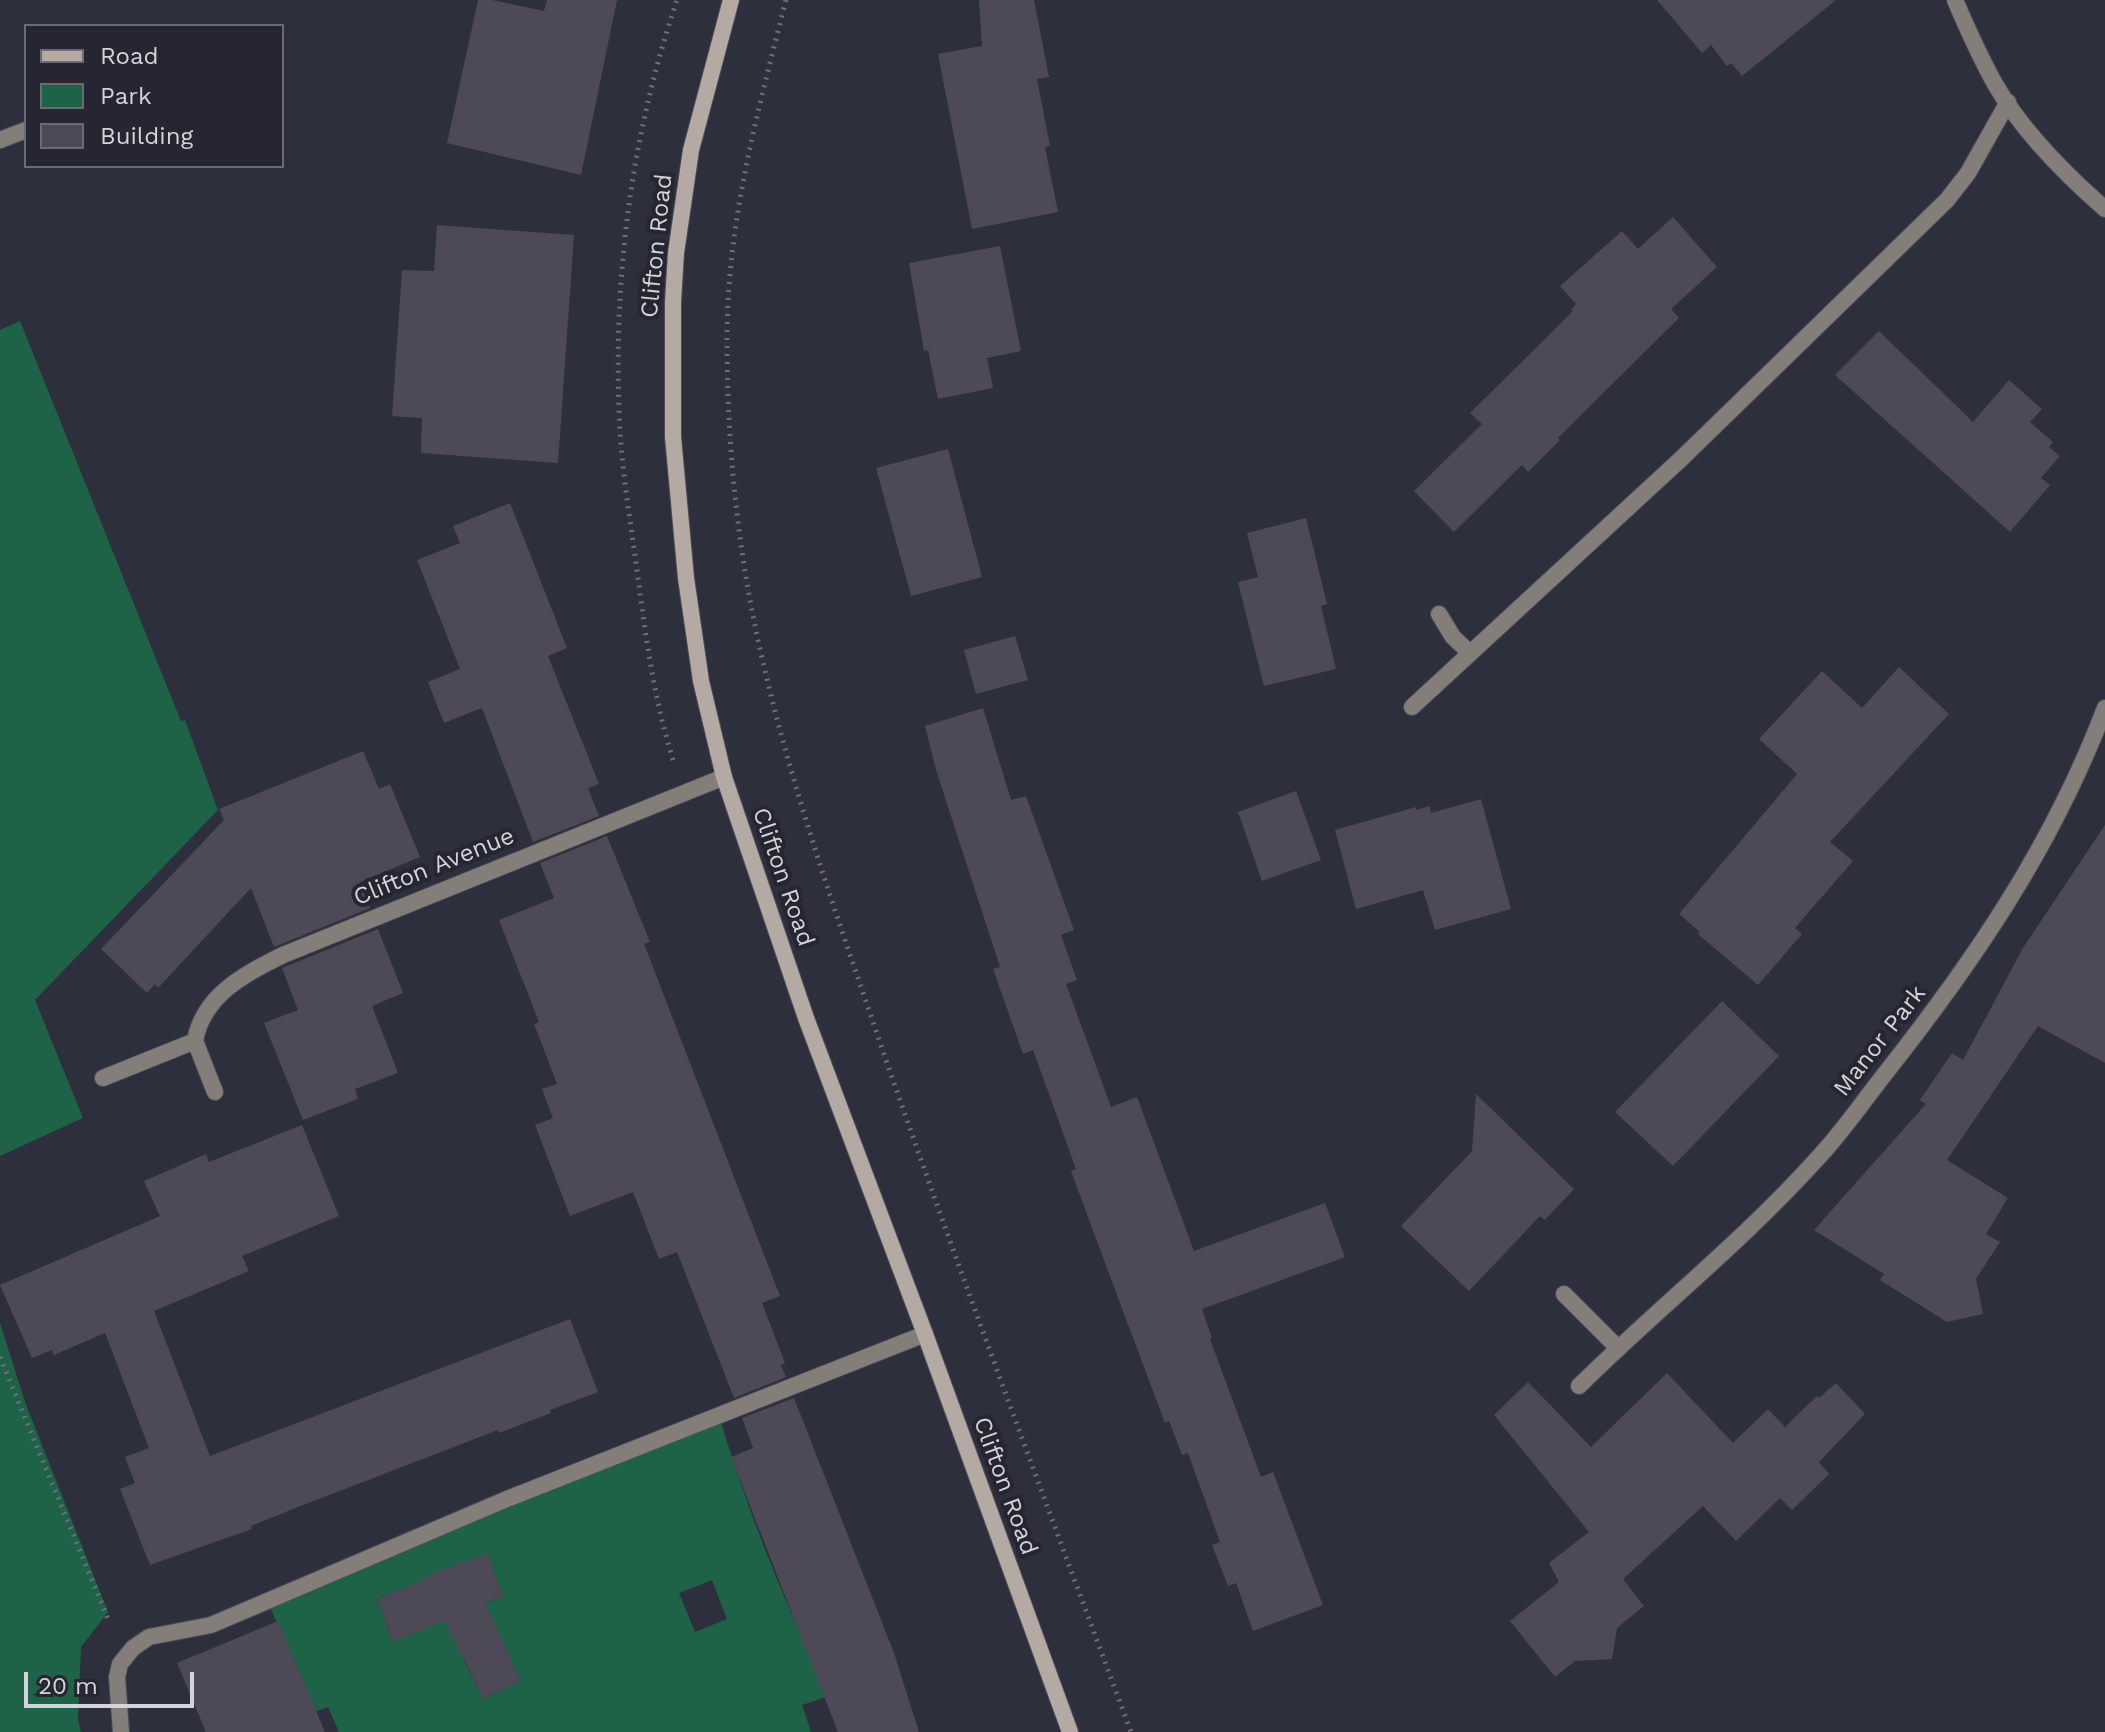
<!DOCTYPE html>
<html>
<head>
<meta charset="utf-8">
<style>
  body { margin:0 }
  #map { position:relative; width:2105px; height:1732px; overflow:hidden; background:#2e2f3c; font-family:"Work Sans",sans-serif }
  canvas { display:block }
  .legend { position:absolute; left:24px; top:24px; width:260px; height:144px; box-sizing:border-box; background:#252631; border:2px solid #6a6b75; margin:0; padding:10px 14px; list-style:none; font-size:24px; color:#d2d3db }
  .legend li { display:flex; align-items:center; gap:16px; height:40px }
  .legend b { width:40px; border:2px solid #6a6b75 }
  .scale { position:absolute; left:24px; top:1672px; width:170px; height:36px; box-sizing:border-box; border:4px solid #d2d3db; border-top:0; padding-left:10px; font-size:24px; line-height:28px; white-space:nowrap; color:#d2d3db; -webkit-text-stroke:6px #252631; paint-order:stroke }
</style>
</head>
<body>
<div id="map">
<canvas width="2105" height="1732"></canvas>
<ul class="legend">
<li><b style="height:10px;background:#b4aaa3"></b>Road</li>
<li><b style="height:22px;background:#1e6248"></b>Park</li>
<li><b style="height:22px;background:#4e4956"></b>Building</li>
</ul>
<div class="scale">20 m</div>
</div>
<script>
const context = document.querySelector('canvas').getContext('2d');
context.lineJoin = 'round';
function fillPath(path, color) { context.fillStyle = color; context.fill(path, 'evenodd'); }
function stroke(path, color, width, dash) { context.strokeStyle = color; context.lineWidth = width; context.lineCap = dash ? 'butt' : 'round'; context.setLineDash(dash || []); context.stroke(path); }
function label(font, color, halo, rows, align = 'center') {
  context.font = font + ' "Work Sans",sans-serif'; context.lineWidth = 8; context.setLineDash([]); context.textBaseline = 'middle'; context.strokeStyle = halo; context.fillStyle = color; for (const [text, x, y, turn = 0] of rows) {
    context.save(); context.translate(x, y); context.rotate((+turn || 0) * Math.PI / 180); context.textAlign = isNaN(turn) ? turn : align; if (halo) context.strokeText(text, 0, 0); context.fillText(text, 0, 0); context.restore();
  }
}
fillPath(new Path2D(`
  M 20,321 L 181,721 L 185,720 L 218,810 L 35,1000 L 83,1118 L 0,1156 L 0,330 Z
  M 0,1323 L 25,1402 L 108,1612 L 81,1647 L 78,1719 L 81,1732 L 0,1732 Z
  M 721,1422 C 748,1513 788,1610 829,1696 L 802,1705 L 811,1732 L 339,1732 L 328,1707 L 310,1714 L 302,1678 L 268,1603 ZM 488,1555 L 503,1597 L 444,1618 ZM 712,1580 L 727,1619 L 695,1632 L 679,1593 ZM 405,1588 L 393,1642 L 377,1599 ZM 502,1640 L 521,1681 L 483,1699 L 463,1659 Z`), '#1e6248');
fillPath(new Path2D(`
  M 478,0 L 492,0 L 544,11 L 547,0 L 617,0 L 581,175 L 447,143 Z
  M 979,0 L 1034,0 L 1049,77 L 1037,79 L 1050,146 L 1045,147 L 1058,212 L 972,229 L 938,54 L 982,46 Z
  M 1657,0 L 1836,0 L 1742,76 L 1731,63 L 1727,66 L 1711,45 L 1702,53 Z
  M 1673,217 L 1717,267 L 1671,309 L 1679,318 L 1558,438 L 1560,440 L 1528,472 L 1522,465 L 1454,532 L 1414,491 L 1482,424 L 1470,413 L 1573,311 L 1571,309 L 1576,304 L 1560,286 L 1622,231 L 1638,249 Z
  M 437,225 L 574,235 L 558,463 L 421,453 L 422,418 L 392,416 L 402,270 L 434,271 Z
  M 1000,246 L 1021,351 L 987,358 L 993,388 L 938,399 L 928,350 L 924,351 L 909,263 Z
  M 1879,331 L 1973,422 L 2009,380 L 2042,409 L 2030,422 L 2053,442 L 2049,447 L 2060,456 L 2041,478 L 2050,485 L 2010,532 L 1835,375 Z
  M 948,449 L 982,577 L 911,596 L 876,468 Z
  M 510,503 L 567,648 L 548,656 L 599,784 L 588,788 L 599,816 L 533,842 L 482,708 L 444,723 L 428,682 L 460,669 L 417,560 L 460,543 L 453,526 Z
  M 1306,518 L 1327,604 L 1321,606 L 1336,669 L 1264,686 L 1238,582 L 1258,577 L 1247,533 Z
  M 1015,636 L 1028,680 L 976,694 L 964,650 Z
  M 1899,667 L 1949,714 L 1830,842 L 1853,861 L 1795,928 L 1802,934 L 1758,985 L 1698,934 L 1700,932 L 1679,914 L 1797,774 L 1759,739 L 1822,671 L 1862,708 Z
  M 983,708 L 1011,800 L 1026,796 L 1074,930 L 1061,935 L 1077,980 L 1066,984 L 1111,1107 L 1137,1097 L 1194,1251 L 1325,1203 L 1345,1257 L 1202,1309 L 1212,1338 L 1210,1339 L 1261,1477 L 1273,1472 L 1323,1605 L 1253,1631 L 1236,1583 L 1228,1586 L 1212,1545 L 1220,1542 L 1188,1453 L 1182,1455 L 1169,1421 L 1165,1423 L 1121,1306 L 1071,1171 L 1076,1169 L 1033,1050 L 1023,1054 L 993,969 L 1000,967 L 936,770 L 925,726 Z
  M 363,751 L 379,789 L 390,784 L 420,857 L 360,882 L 370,908 L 274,947 L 251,888 L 158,988 L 155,984 L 147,993 L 101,949 L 224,820 L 219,809 Z
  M 1296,791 L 1321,860 L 1262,881 L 1238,812 Z
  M 1481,799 L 1511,909 L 1435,930 L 1423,890 L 1356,909 L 1335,830 L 1416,807 L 1416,810 L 1430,806 L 1431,813 Z
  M 2105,825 L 2105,1063 L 2038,1026 L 1947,1160 L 2008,1198 L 1986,1234 L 2000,1242 L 1976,1279 L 1983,1314 L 1947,1322 L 1880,1280 L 1884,1274 L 1814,1230 L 1926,1104 L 1920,1100 L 1952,1053 L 1963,1060 L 2023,948 Z
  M 607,836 L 650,942 L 644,944 L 780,1296 L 762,1303 L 785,1363 L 781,1365 L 786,1377 L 734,1398 L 677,1252 L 659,1259 L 633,1192 L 570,1216 L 535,1125 L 553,1118 L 542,1089 L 557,1084 L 534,1024 L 539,1022 L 499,920 L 554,898 L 540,863 Z
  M 378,929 L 403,993 L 372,1006 L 398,1073 L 355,1089 L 358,1099 L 303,1120 L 264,1023 L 298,1010 L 282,968 Z
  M 1722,1001 L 1779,1056 L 1673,1166 L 1615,1112 Z
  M 1476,1094 L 1574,1189 L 1545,1220 L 1540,1216 L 1469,1291 L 1401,1226 L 1472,1151 Z
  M 302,1125 L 339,1216 L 242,1256 L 249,1271 L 154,1311 L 210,1456 L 570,1319 L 598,1392 L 550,1410 L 551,1413 L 499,1433 L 498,1430 L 293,1509 L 251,1526 L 252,1529 L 150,1565 L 120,1489 L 135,1483 L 125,1457 L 149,1448 L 105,1333 L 54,1355 L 52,1350 L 32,1358 L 0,1285 L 160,1216 L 144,1181 L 206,1154 L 209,1162 Z
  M 1667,1373 L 1733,1443 L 1768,1409 L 1785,1427 L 1817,1396 L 1819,1398 L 1836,1383 L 1865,1414 L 1819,1462 L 1829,1474 L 1792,1510 L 1780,1498 L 1736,1541 L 1703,1506 L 1623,1579 L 1644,1606 L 1617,1628 L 1612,1659 L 1575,1661 L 1555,1677 L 1510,1621 L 1559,1582 L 1549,1563 L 1589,1532 L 1494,1415 L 1528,1382 L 1591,1447 Z
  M 794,1398 L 894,1653 L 919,1732 L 838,1732 L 731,1457 L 753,1448 L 742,1418 Z
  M 488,1554 L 503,1597 L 485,1603 L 521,1681 L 483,1699 L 445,1621 L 393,1642 L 377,1599 L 429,1578 L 428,1575 Z
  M 278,1621 L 325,1732 L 206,1732 L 177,1663 Z`), '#4e4956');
const lane = new Path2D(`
  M 0,140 L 26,130
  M 121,1732 L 117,1677 L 120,1664 L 133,1648 L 149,1637 L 211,1625 L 507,1499 L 925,1334`);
const street = new Path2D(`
  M 1955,0 C 1967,28 1980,57 1995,84 C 2022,131 2065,174 2105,209
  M 1439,614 L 1453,637 L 1470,653
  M 1412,707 L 1682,458 L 1947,200 L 1968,173 L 2008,102
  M 195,1041 L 215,1092
  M 103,1078 L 195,1041 C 203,995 245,974 283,955 L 724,777
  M 1564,1294 L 1618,1348
  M 1579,1386 C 1657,1309 1743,1241 1816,1160 C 1841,1134 1862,1103 1884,1075 C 1975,960 2053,845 2105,708`);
const secondary = new Path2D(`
  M 731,0 L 691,150 L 676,253 L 673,302 L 673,437 L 686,578 L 701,681 L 724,777 L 806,1018 L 925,1334 L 1070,1732`);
stroke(lane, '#4c4d59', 18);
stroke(street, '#4c4d59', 18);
stroke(secondary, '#4c4d59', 18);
stroke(new Path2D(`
  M 786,0 C 758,110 727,223 727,338 C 727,447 738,556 763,662 C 794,797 841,928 886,1060 C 964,1285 1048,1508 1131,1732
  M 673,760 C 653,696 645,630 636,563 C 629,511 620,459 619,407 C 614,269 633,130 677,0
  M 0,1357 L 108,1619`), '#6e6f7a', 5, [2, 6]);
stroke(lane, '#847e7a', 16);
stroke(street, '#847e7a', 16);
stroke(secondary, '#b4aaa3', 16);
label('24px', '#d2d3db', '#252631', [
  ["Clifton Road",657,246,-84],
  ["Clifton Avenue",434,867,-22],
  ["Clifton Road",783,877,71],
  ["Manor Park",1880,1041,-52],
  ["Clifton Road",1005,1486,70]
]);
</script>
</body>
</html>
